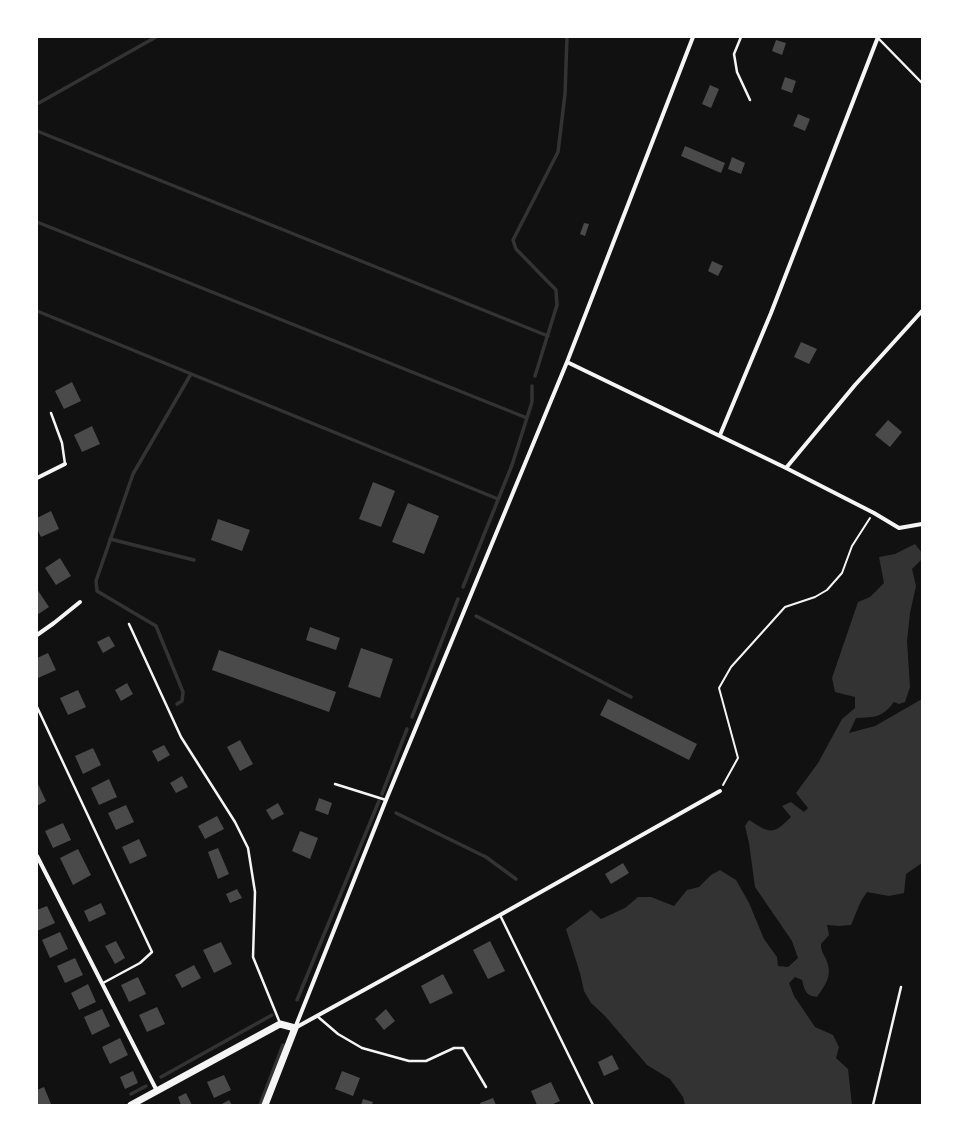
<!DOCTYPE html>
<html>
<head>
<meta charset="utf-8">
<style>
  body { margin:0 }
  #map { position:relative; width:959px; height:1142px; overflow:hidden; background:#111; font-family:Rubik,sans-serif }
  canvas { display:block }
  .frame { position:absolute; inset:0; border:38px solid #fff; pointer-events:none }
</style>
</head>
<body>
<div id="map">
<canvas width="959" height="1142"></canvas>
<div class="frame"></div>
</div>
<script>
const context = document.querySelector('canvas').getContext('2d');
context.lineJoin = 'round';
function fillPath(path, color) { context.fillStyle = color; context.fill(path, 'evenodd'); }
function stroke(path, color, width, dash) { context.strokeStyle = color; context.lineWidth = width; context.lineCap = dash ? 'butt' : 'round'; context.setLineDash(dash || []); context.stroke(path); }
fillPath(new Path2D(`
  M 915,544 L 922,553 L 922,559 L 912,569 L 916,586 L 910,613 L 907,641 L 910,687 L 905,702 L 899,704 L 894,702 C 882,718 875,717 856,718 L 849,733 L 875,726 L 922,699 L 922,863 L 906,874 L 904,893 L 889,896 L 867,892 L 861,901 L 851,925 L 839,926 L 827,925 L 829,935 L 821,944 C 821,951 823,953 826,959 C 833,975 826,984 817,997 C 805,995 805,991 802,980 L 795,977 L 789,983 L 794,996 L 815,1027 L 833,1035 L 839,1047 L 836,1058 L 848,1069 L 852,1105 L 685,1105 L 683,1097 L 670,1079 L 647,1065 L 605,1016 L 591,1003 L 584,991 L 580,973 L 566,929 L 591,910 L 601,919 L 625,908 L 638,897 L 651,897 L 674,906 L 687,890 L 699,887 L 711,875 L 720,870 L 736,880 L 749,903 L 764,939 L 777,957 L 778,966 L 788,967 L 798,958 L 792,941 L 755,887 L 749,843 L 745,826 L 749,820 C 770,833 772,836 791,817 L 782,806 L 791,802 L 804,812 L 808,808 L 796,793 L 818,763 L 842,719 L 855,708 L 855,697 L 835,692 L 832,678 L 858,602 L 870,597 L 884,583 L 879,557 L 895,554 Z`), '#333');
stroke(new Path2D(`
  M 37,104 L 156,37
  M 37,131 L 548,336
  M 37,222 L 527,418
  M 37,311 L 498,499
  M 535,376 L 557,305 L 556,290 L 516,249 L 513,240 L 558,152 L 565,94 L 567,37
  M 110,539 L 194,560
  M 463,587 L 512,465 L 532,402 L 532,386
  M 476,616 L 631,697
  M 177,704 L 182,701 L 183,692 L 156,626 L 97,591 L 96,581 L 133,474 L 191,374
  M 412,717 L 458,599
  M 382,794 L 407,729
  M 396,813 L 486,857 L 516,879
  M 297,1000 L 379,801
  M 161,1077 L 272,1015
  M 131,1094 L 146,1086
  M 260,1105 L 283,1045`), '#333', 3.5);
fillPath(new Path2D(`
  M 776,40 L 786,43 L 782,55 L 772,51 Z
  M 785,77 L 796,81 L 792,93 L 781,89 Z
  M 710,85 L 719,89 L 711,108 L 702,104 Z
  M 798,114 L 810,119 L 805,131 L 793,126 Z
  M 685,146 L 725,163 L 721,173 L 681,156 Z
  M 732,157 L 745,163 L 741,174 L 728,169 Z
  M 584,223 L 589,224 L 585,236 L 580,234 Z
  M 712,261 L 723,266 L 718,276 L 708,271 Z
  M 801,342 L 817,349 L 809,364 L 794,357 Z
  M 72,382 L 81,401 L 64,409 L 55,391 Z
  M 888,420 L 902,432 L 890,447 L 875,435 Z
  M 92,426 L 100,444 L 82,452 L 74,435 Z
  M 373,482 L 395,491 L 381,527 L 359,519 Z
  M 408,503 L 439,516 L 424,554 L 392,542 Z
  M 51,511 L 59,529 L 41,537 L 37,529 L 37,518 Z
  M 218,519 L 250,530 L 242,551 L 211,540 Z
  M 60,558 L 71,576 L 56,585 L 45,568 Z
  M 37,589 L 49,607 L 37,615 Z
  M 310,627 L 340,638 L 336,650 L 306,640 Z
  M 109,636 L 115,646 L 103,653 L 97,642 Z
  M 361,648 L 393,659 L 380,698 L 348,687 Z
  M 219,650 L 336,692 L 329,712 L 212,670 Z
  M 48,653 L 56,670 L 38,678 L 37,675 L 37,658 Z
  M 127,683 L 133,694 L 121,701 L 115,690 Z
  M 78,690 L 86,707 L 68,715 L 60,698 Z
  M 608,699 L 697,744 L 689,760 L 600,715 Z
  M 240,740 L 253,764 L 240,771 L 227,747 Z
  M 164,745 L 170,755 L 158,762 L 152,751 Z
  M 93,748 L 101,765 L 83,774 L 75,756 Z
  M 182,776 L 188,787 L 176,793 L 170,783 Z
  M 109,779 L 117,797 L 99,805 L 91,788 Z
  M 38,784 L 46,801 L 37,806 L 37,785 Z
  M 319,798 L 332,803 L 328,815 L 315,810 Z
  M 278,803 L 284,814 L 272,820 L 266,810 Z
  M 126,805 L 134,822 L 116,830 L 108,813 Z
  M 217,816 L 224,829 L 205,839 L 198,826 Z
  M 63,823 L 71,840 L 53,848 L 45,831 Z
  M 300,831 L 318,838 L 310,859 L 292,851 Z
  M 139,839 L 147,856 L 130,864 L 122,847 Z
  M 218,848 L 229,874 L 218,879 L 208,852 Z
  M 78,849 L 91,875 L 73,885 L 60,858 Z
  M 623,863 L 629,873 L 611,884 L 605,874 Z
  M 237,889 L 242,898 L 230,903 L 226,894 Z
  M 101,903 L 106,914 L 89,922 L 84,911 Z
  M 47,906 L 55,923 L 37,931 L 37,910 Z
  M 60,932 L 68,949 L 50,958 L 42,940 Z
  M 116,941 L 125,958 L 115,964 L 105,946 Z
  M 490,941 L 505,971 L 488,979 L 473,950 Z
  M 221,942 L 232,964 L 214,973 L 203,950 Z
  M 75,958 L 83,975 L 65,983 L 57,966 Z
  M 194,965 L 201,978 L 182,988 L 175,975 Z
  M 443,974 L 453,993 L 430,1004 L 421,986 Z
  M 138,977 L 146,994 L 129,1002 L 121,985 Z
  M 88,984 L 96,1002 L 79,1010 L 71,993 Z
  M 157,1007 L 165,1024 L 147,1032 L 139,1015 Z
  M 102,1009 L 110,1026 L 92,1035 L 84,1017 Z
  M 386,1009 L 395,1021 L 384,1030 L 375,1019 Z
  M 120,1038 L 128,1055 L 110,1064 L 102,1047 Z
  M 612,1055 L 619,1069 L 604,1076 L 598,1062 Z
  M 133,1071 L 138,1083 L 125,1089 L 120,1077 Z
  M 342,1071 L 360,1078 L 353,1096 L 335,1089 Z
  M 224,1075 L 231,1090 L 214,1098 L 207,1082 Z
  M 551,1082 L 560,1101 L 551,1105 L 537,1105 L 531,1091 Z
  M 44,1087 L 51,1104 L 37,1105 L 37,1090 Z
  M 186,1093 L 192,1105 L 181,1105 L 178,1097 Z
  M 493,1098 L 496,1105 L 481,1105 L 480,1103 Z
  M 363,1099 L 373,1102 L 372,1105 L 361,1105 Z
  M 229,1100 L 232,1105 L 220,1105 Z`), '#4a4a4a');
stroke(new Path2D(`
  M 723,785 L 738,758 L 719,688 L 731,667 L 785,607 L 815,597 L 827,590 L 842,573 L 852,546 L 870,518`), '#f5f5f5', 2);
stroke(new Path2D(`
  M 741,37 L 734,54 L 737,72 L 750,100
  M 878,38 L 922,83
  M 51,413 L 62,443 L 65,464
  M 129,624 L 181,737 L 235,822 L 248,848 L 255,892 L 253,957 L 280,1023
  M 37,707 L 152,952 L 140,963 L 103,983
  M 335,784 L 386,800
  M 500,915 L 593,1105
  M 317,1016 L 338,1034 L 362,1048 L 409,1061 L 426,1061 L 454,1048 L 463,1048 L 486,1087
  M 873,1105 L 901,987`), '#f5f5f5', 2.5);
stroke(new Path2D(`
  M 567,362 L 786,468 L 874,513 L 899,528 L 922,524
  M 720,435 L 771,313 L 878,37
  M 786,468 L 855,385 L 922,311
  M 37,478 L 65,464
  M 37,635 L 54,623 L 80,602
  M 37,856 L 157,1091
  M 295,1028 L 386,800 L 567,362 L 693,37
  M 295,1028 L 500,915 L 720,791`), '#f5f5f5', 4);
stroke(new Path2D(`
  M 131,1105 L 280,1024 L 295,1028 L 265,1105`), '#f5f5f5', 7);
</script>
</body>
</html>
